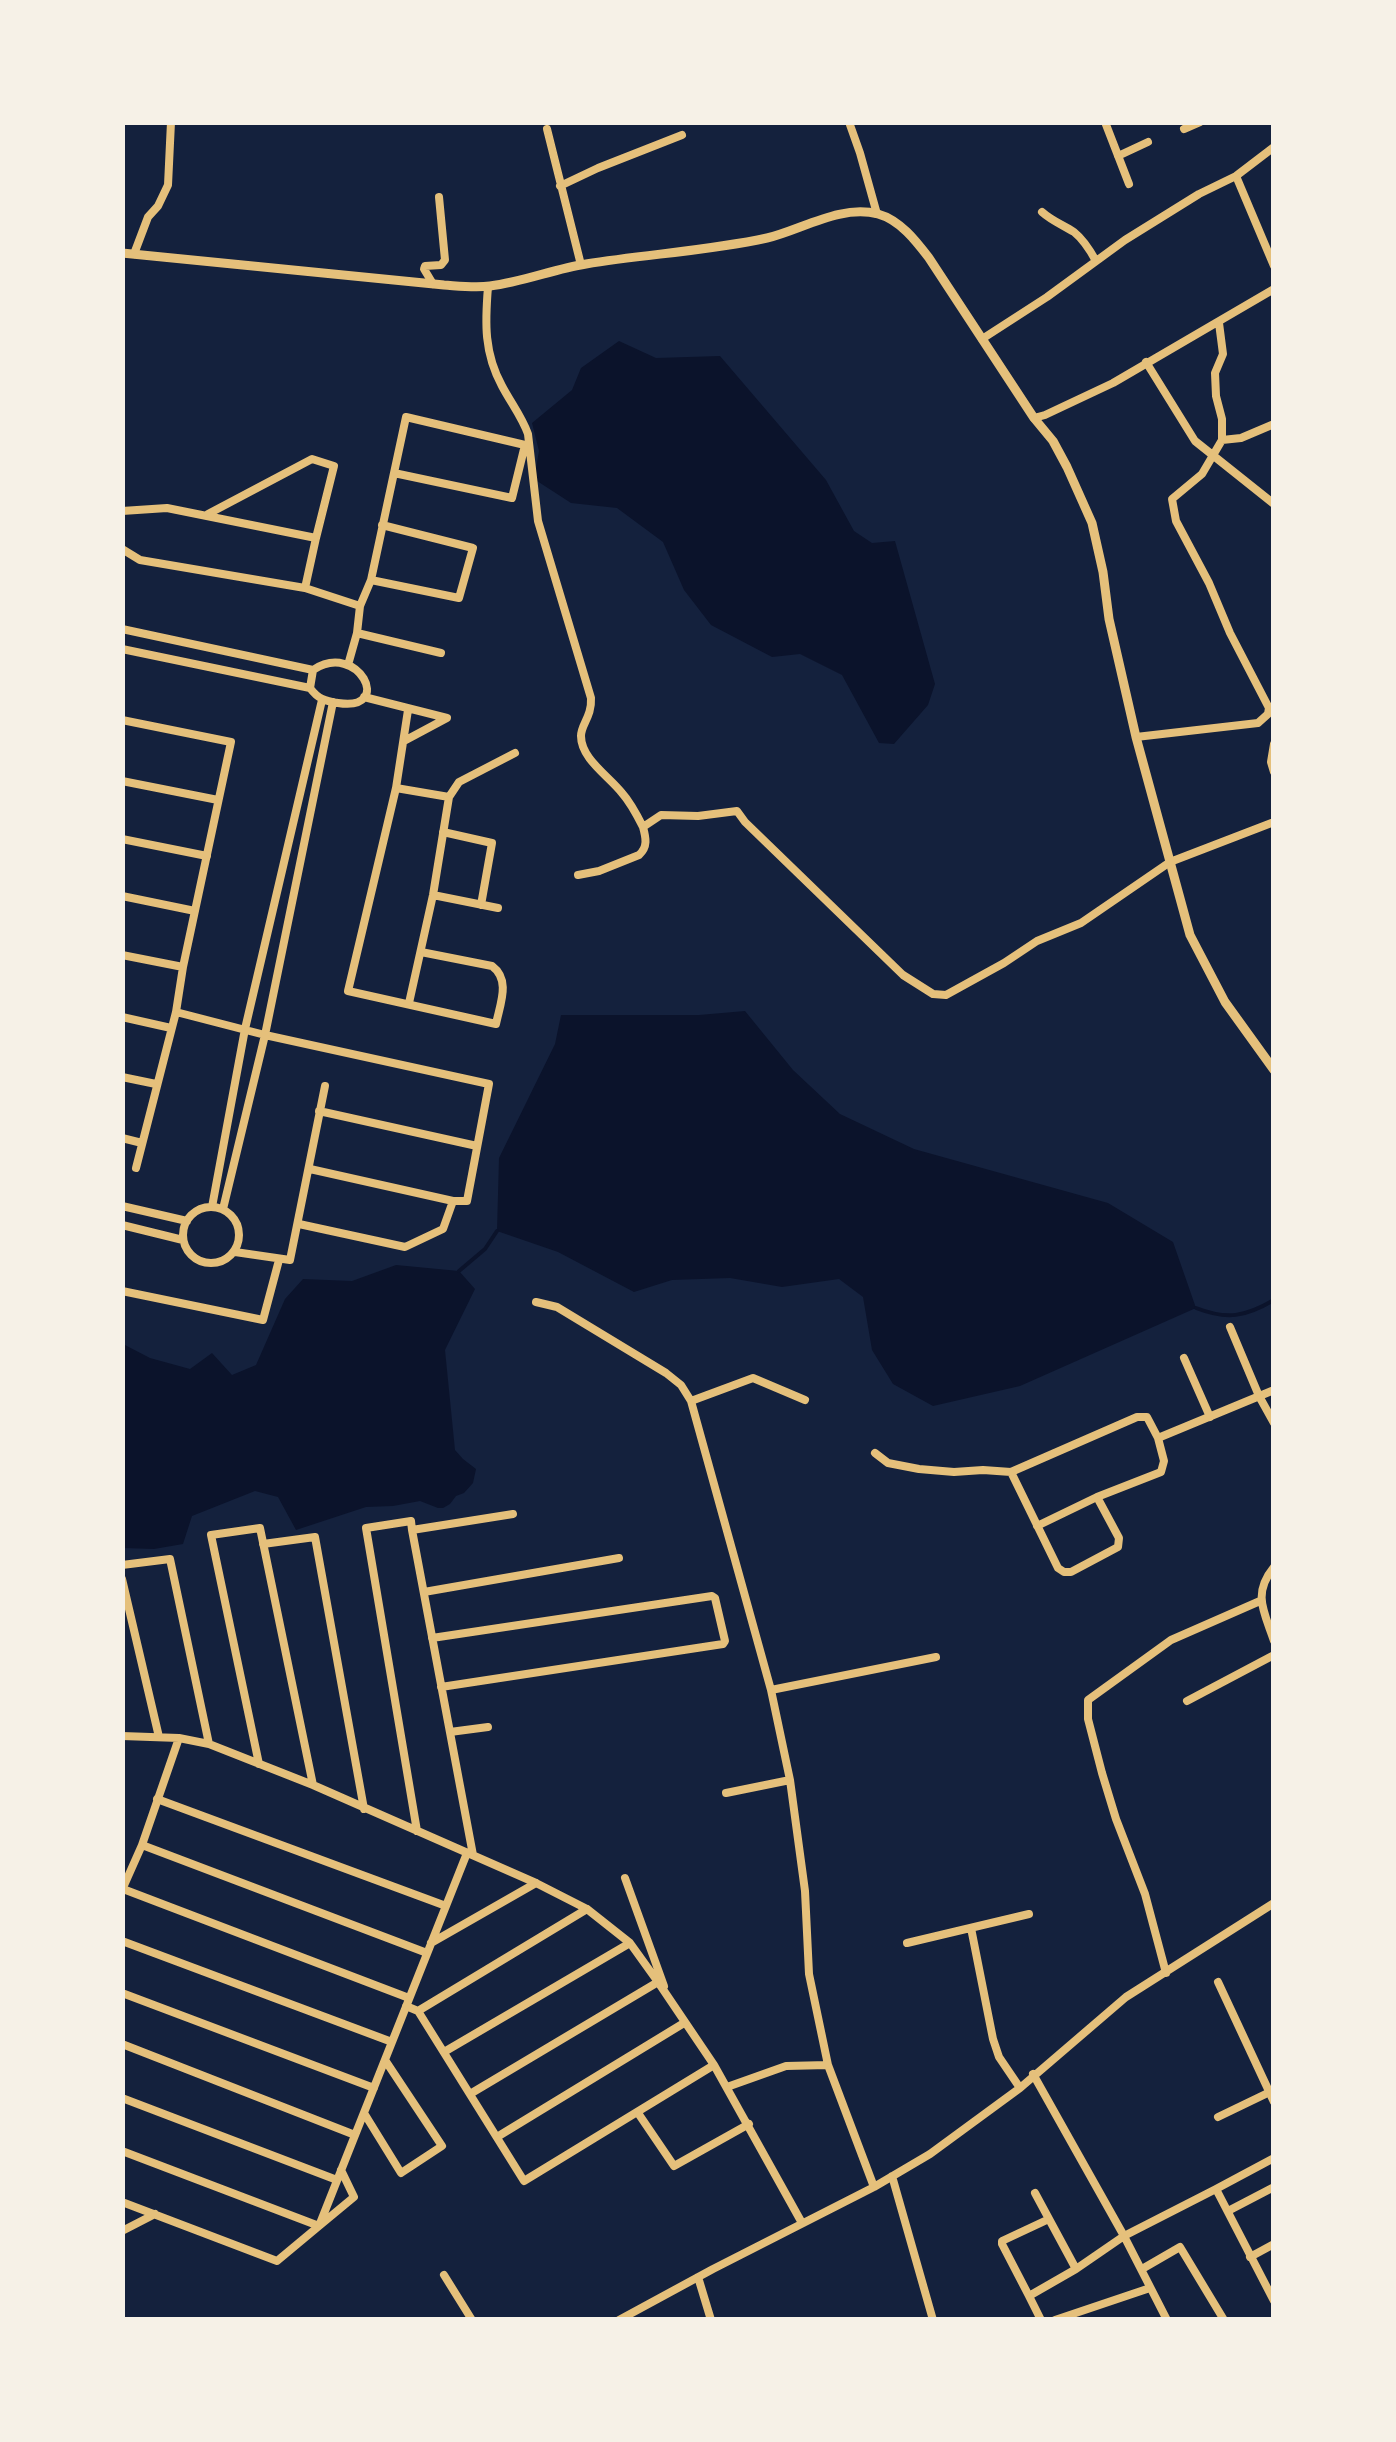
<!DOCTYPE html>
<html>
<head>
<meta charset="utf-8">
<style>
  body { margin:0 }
  #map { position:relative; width:1396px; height:2442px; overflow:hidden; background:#14213d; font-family:Arial,sans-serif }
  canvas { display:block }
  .frame { position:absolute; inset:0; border:125px solid #f6f1e7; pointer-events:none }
</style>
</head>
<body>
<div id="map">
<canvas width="1396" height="2442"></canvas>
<div class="frame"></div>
</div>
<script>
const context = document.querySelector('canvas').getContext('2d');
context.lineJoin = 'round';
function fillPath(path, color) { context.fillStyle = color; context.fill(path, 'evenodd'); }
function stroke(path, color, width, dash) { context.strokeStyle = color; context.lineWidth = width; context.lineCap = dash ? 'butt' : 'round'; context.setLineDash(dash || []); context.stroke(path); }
fillPath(new Path2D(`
  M 619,341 L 656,358 L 720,356 L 826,480 L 854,531 L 872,543 L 895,541 L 935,684 L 928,705 L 894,744 L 879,743 L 842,675 L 800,654 L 772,657 L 711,625 L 684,590 L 663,542 L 617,508 L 571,503 L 534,479 L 539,451 L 532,423 L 572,390 L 581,368 Z
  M 745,1011 L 793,1070 L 840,1114 L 914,1149 L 1108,1203 L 1173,1242 L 1196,1308 L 1020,1386 L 933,1406 L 893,1384 L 872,1350 L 863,1297 L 839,1279 L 782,1287 L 730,1278 L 672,1280 L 634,1292 L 558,1252 L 497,1231 L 499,1158 L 555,1044 L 561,1015 L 699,1015 Z
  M 396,1265 L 459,1271 L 475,1289 L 445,1350 L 455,1450 L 463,1459 L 476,1469 L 473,1483 L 464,1493 L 456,1496 L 450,1504 L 443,1508 L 438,1508 L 420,1501 L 393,1506 L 366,1507 L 296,1530 L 278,1497 L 255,1491 L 192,1516 L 183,1544 L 154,1549 L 123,1548 L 123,1344 L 150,1358 L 190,1369 L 212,1353 L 232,1375 L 256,1365 L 285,1299 L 303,1279 L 352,1281 Z`), '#0b132b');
stroke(new Path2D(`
  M 459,1271 L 485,1249 L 497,1231
  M 1196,1308 C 1227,1320 1245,1317 1274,1300`), '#0b132b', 4);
stroke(new Path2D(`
  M 849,122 L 860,153 L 877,214
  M 1105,122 L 1129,184
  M 547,129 L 581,265
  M 1184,129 L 1200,122
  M 1118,156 L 1148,142
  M 1236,176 L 1274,266
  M 560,186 L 598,168 L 682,135
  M 1042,212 C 1052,221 1063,225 1074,232 C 1084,240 1090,250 1096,261
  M 134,254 L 148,217 L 158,206 L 168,185 L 171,122
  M 433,284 L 424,269 L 425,266 L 441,265 L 445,260 L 439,197
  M 488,287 C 485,323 484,353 502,386 C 511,403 522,417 528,434 L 538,521 L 591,698 C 592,717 581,724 581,736 C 581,759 609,776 622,793 C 631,803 637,815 643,827 L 661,815 L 698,816 L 737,811 L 745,822 L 903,975 L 933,994 L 946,995 L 1004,963 L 1037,941 L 1081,923 L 1170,862 L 1274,822
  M 982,339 L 1047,297 L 1125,240 L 1199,194 L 1236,176 L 1274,147
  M 1146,362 L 1195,441 L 1274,504
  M 1034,418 L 1045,415 L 1113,383 L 1274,289
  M 1222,440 L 1241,438 L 1274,424
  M 122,511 L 167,508 L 316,538 L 305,588
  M 208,514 L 312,459 L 334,466 L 316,538
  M 122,549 L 140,560 L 305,588 L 360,606
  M 371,580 L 459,598 L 473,548 L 382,525
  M 122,629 L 313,670
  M 357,633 L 441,653
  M 122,649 L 310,688 C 318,699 325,701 338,703 C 395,712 358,640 313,670 L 310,688
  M 348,665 L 357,633 L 360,606 L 371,580 L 406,417 L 525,445 L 512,498 L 394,473
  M 364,697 L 447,718 L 404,741
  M 408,710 L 396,788 L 348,991 L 496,1024 C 500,1004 511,980 492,966 L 421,952
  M 122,720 L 231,742 L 183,967
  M 1136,737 L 1258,723 L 1268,714 L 1269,708 L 1230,633 L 1209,583 L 1176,521 L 1172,499 L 1202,474 L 1222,440 L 1222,419 L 1216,396 L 1215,373 L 1223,354 L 1219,323
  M 1274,744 L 1271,762 L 1274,772
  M 122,781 L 218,800
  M 396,788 L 449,797
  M 443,832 L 492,843 L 481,905
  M 122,839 L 207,856
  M 578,875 L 599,871 L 639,855 C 648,847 646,838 643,827
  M 433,895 L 498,908
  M 122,896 L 195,911
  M 122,955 L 183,967 L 176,1012 L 136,1168
  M 409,1003 L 433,895 L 449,797 L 459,782 L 515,753
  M 176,1012 L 265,1035 L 489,1084 L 467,1201 L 453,1201 L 310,1169
  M 122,1017 L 171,1028
  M 122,1077 L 156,1084
  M 319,1111 L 477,1146
  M 122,1138 L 142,1143
  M 122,1206 L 187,1221
  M 212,1207 L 245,1029 L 322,700
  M183 1235a28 28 0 1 1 56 0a28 28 0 1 1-56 0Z
  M 223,1209 L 265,1035 L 333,702
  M 299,1224 L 405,1247 L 443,1229 L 453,1201
  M 122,1225 L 183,1240
  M 235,1252 L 290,1260 L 325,1086
  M 122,1291 L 263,1320 L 279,1260
  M 536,1302 L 557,1307 L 666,1373 L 681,1385 L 691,1401 L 771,1690 L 790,1780 L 805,1891 L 809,1974 L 828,2065 L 874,2187
  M 1230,1327 L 1259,1396 L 1274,1423
  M 1184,1358 L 1210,1417
  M 691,1401 L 753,1378 L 805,1400
  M 875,1453 L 888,1463 L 919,1469 L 954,1472 L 983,1470 L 1011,1472 L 1137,1417 L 1147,1417 L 1158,1438
  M 1011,1472 L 1058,1568 L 1064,1572 L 1071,1572 L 1118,1547 L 1119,1538 L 1097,1497 L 1161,1472 L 1164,1461 L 1158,1438 L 1274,1390
  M 1037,1526 L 1097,1497
  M 412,1530 L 411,1521 L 366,1528 L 417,1831
  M 412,1530 L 473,1855
  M 412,1530 L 513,1514
  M 263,1544 L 315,1537 L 364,1809
  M 122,1565 L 170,1559 L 209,1744
  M 1274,1567 C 1252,1594 1264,1611 1274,1641
  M 122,1579 L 159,1737
  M 424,1592 L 619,1558
  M 432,1638 L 712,1596 L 715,1598 L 725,1641 L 723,1644 L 441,1687
  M 771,1690 L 936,1657
  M 1187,1701 L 1274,1655
  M 450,1732 L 488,1727
  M 122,1736 L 179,1738 L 209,1744 L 313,1785 L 536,1883 L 587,1909 L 630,1943 L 658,1982 L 714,2065 L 802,2223
  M 259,1764 L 211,1535 L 260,1528 L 313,1785
  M 726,1793 L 790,1780
  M 157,1799 L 446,1906
  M 142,1845 L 427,1953
  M 625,1878 L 664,1986
  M 123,1889 L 409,1998
  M 122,1890 L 142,1845 L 179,1738
  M 971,1928 L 993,2039 L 999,2057 L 1020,2088
  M 122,1941 L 392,2042
  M 431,1943 L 536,1883
  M 907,1943 L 1029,1914
  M 1166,1973 L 1145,1894 L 1116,1819 L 1102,1773 L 1088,1719 L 1088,1700 L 1171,1640 L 1260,1601
  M 1218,1982 L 1274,2102
  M 122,1993 L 374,2088
  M 406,2006 L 418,2011 L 524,2181 L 714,2065
  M 418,2011 L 587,1909
  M 122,2044 L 355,2135
  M 444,2052 L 630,1943
  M 1033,2074 L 1124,2236 L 1216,2189
  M 727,2087 L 786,2066 L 828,2065
  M 470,2094 L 658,1982
  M 122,2098 L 337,2180
  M 364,2113 L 401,2173 L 442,2146 L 385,2060
  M 638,2113 L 674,2166 L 749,2124
  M 1218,2117 L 1274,2090
  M 497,2137 L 684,2023
  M 122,2151 L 319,2226 L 354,2197 L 341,2170
  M 1274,2158 L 1216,2189 L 1274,2301
  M 892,2176 L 933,2320
  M 1035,2193 L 1076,2269
  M 122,2202 L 277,2261 L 319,2226 L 467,1853
  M 1228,2211 L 1274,2187
  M 122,2231 L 155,2214
  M 1250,2257 L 1274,2244
  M 1142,2269 L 1180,2247 L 1224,2320
  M 444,2275 L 472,2320
  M 698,2277 L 711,2320
  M 1029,2296 L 1002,2244 L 1002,2241 L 1049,2219
  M 619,2320 L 713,2269 L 874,2187 L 930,2154 L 1020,2088 L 1126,1997 L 1274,1903
  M 1041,2320 L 1029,2296 L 1076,2269 L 1124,2236 L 1167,2320
  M 1055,2320 L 1150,2288`), '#e5c07b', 8);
stroke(new Path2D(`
  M 122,253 L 444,285 C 459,286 475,288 490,286 C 523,282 554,269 586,264 C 647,254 708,251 767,238 C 801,230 841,204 878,214 C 900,220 916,241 929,258 L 1034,418 L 1053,441 L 1067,467 L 1092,523 L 1103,572 L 1109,619 L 1136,737 L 1190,935 L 1225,1002 L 1274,1070`), '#e5c07b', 9);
</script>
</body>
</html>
